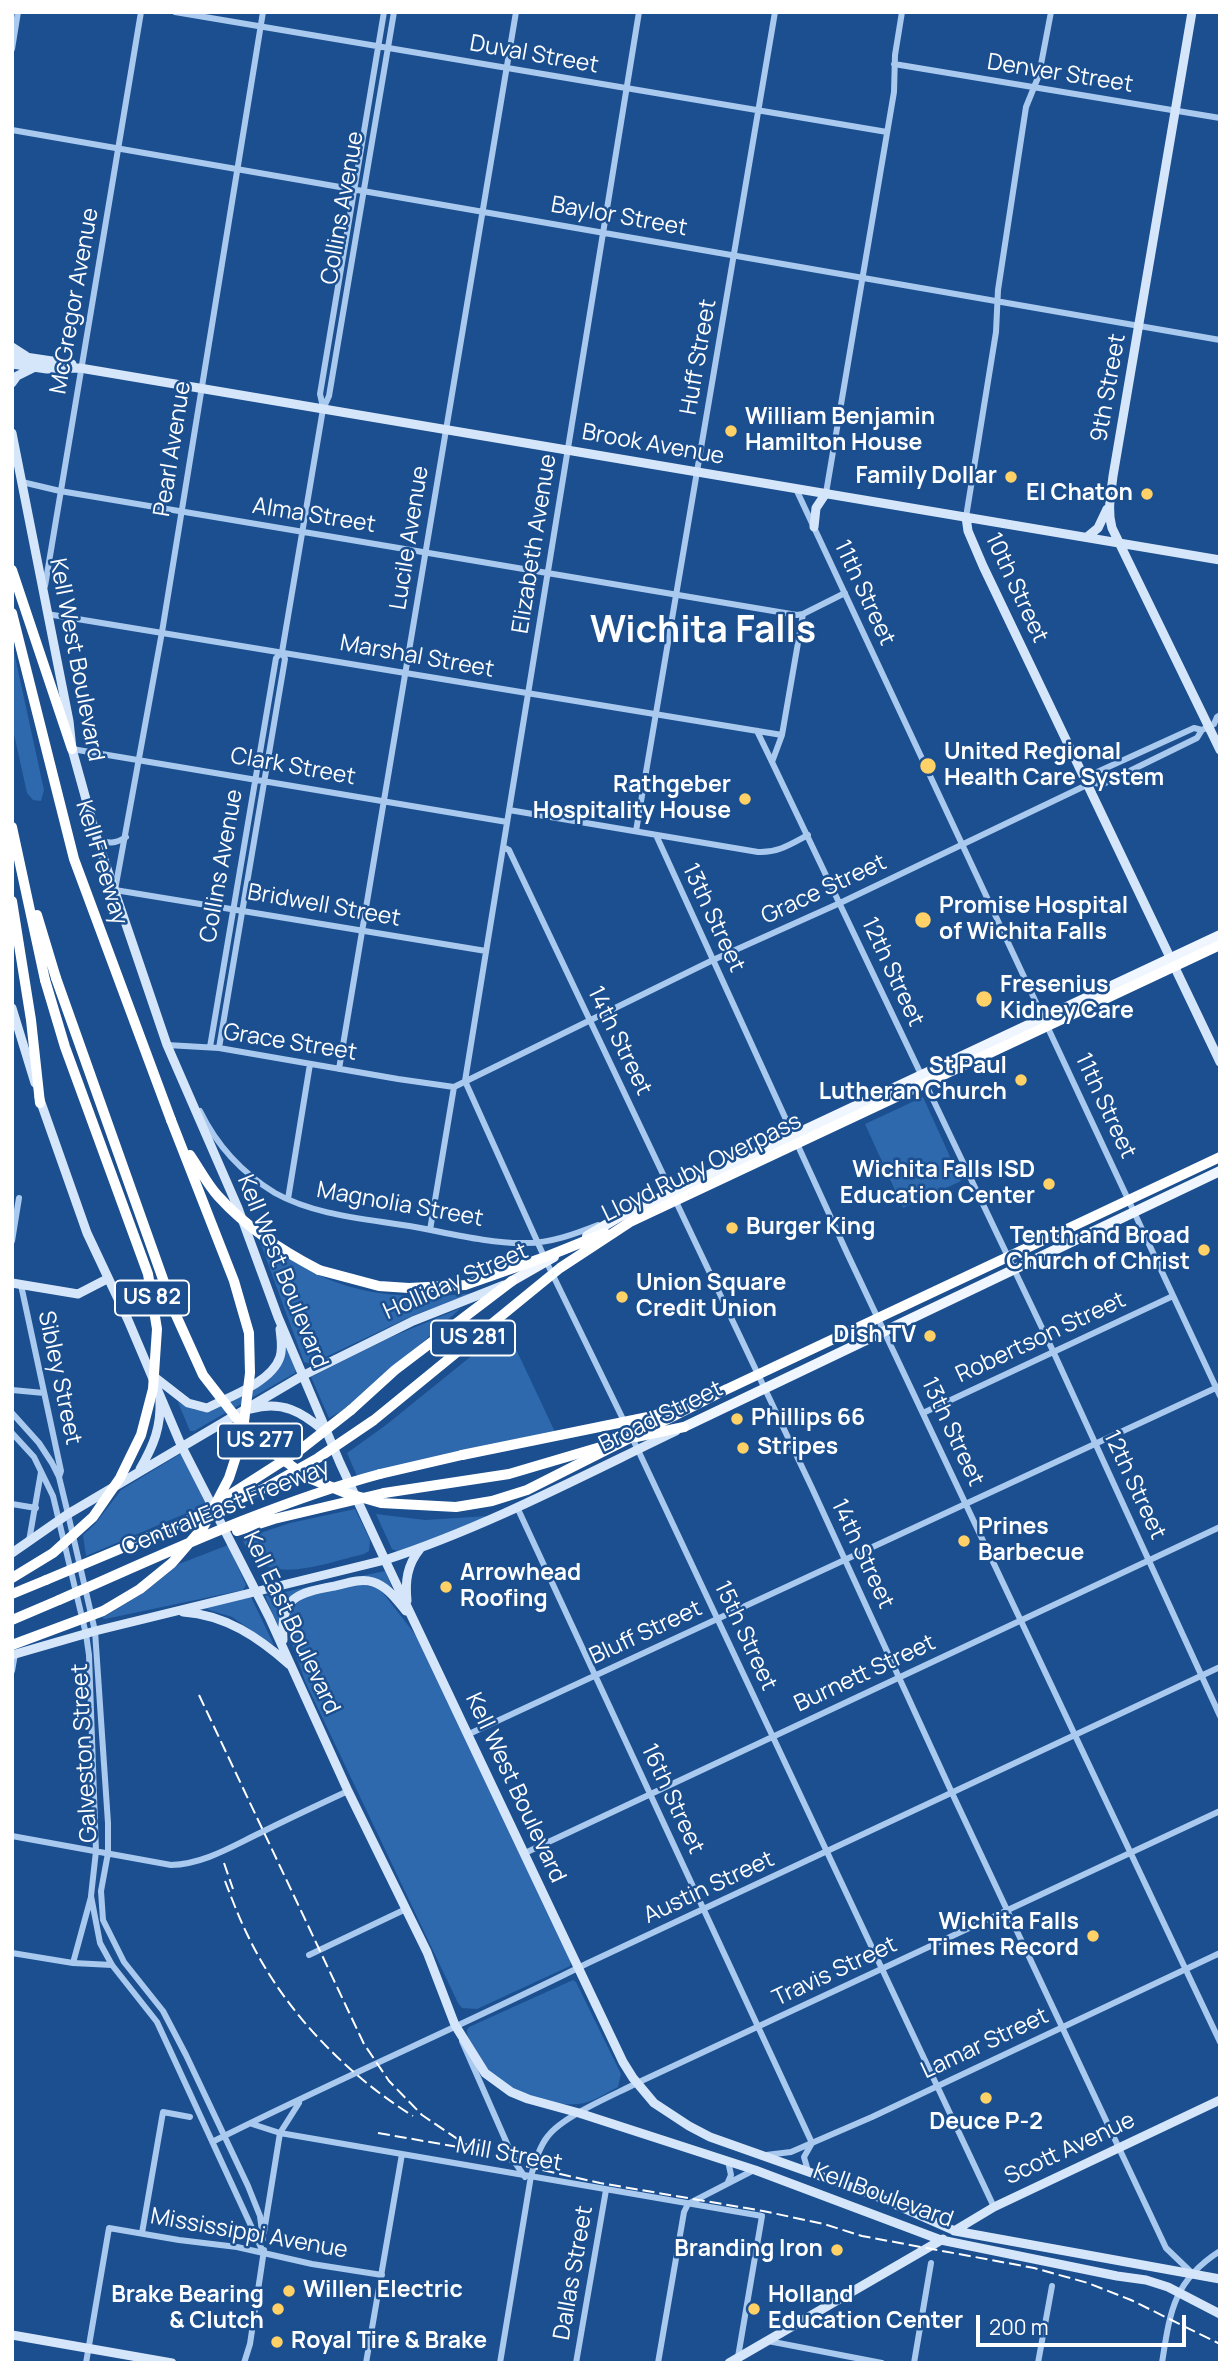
<!DOCTYPE html>
<html>
<head>
<meta charset="utf-8">
<style>
  body { margin:0 }
  #map { position:relative; width:1232px; height:2375px; overflow:hidden; background:#1b4f8f; font-family:Manrope,sans-serif }
  canvas { display:block }
  .frame { position:absolute; inset:0; border:14px solid #fff; pointer-events:none }
  .scale { position:absolute; left:976px; top:2315px; width:210px; height:32px; box-sizing:border-box; border:4px solid #fff; border-top:0; padding-left:9px; font-size:21px; line-height:24px; white-space:nowrap; color:#fff; -webkit-text-stroke:5px #1b4f8f; paint-order:stroke }
</style>
</head>
<body>
<div id="map">
<canvas width="1232" height="2375"></canvas>
<div class="frame"></div>
<div class="scale">200 m</div>
</div>
<script>
const context = document.querySelector('canvas').getContext('2d');
context.lineJoin = 'round';
function fillPath(path, color) { context.fillStyle = color; context.fill(path, 'evenodd'); }
function stroke(path, color, width, dash) { context.strokeStyle = color; context.lineWidth = width; context.lineCap = dash ? 'butt' : 'round'; context.setLineDash(dash || []); context.stroke(path); }
function label(font, color, halo, rows, align = 'center') {
  context.font = font + ' Manrope,sans-serif'; context.lineWidth = 5; context.setLineDash([]); context.textBaseline = 'middle'; context.strokeStyle = halo; context.fillStyle = color; for (const [text, x, y, turn = 0] of rows) {
    context.save(); context.translate(x, y); context.rotate((+turn || 0) * Math.PI / 180); context.textAlign = isNaN(turn) ? turn : align; if (halo) context.strokeText(text, 0, 0); context.fillText(text, 0, 0); context.restore();
  }
}
fillPath(new Path2D(`
  M 12,643 L 44,790 L 41,801 L 33,800 L 27,793 L 12,725 Z
  M 923,1097 L 961,1181 L 903,1208 L 865,1124 Z
  M 259,1239 C 277,1250 295,1263 315,1273 C 363,1298 421,1299 474,1293 L 414,1315 L 311,1364 L 304,1362 Z
  M 461,1308 L 352,1405 L 329,1418 L 311,1377 L 389,1338 Z
  M 506,1328 L 556,1434 L 357,1476 L 347,1453 L 386,1425 Z
  M 286,1346 L 296,1369 L 295,1373 L 194,1431 L 190,1431 L 178,1402 L 195,1410 L 214,1410 L 269,1379 L 280,1367 Z
  M 180,1454 L 185,1456 L 208,1504 L 86,1556 L 83,1535 L 95,1524 L 121,1490 Z
  M 355,1509 L 370,1540 L 369,1551 L 364,1554 C 337,1560 288,1579 262,1564 C 253,1559 247,1549 242,1539 L 290,1523 Z
  M 376,1514 L 425,1520 L 488,1516 L 448,1534 L 397,1551 L 392,1549 Z
  M 228,1545 L 246,1585 L 243,1590 L 105,1619 L 102,1618 L 145,1592 L 179,1564 Z
  M 385,1571 L 392,1588 L 375,1579 L 297,1594 L 279,1628 L 265,1596 Z
  M 362,1584 L 380,1589 L 421,1642 L 571,1959 L 570,1966 L 477,2009 L 462,2008 L 458,2003 L 305,1681 C 300,1665 293,1649 289,1633 C 279,1591 334,1590 362,1584 Z
  M 251,1597 L 273,1643 L 273,1645 L 232,1617 L 203,1608 Z
  M 573,1980 L 576,1982 L 621,2074 L 618,2087 C 606,2093 592,2103 578,2104 C 538,2108 469,2075 467,2030 L 469,2027 Z`), '#2e69ad');
stroke(new Path2D(`
  M 175,12 L 887,132
  M 263,12 L 162,632 L 115,890 L 486,951
  M 639,12 L 465,1081 L 546,1261 L 638,1450 L 994,2207
  M 12,49 L 18,12
  M 894,64 L 1220,118
  M 12,130 L 1220,340
  M 323,407 L 320,394 L 384,12
  M 22,482 L 60,491 L 797,615 L 803,614 L 845,593
  M 796,489 L 1220,1396
  M 826,493 L 894,92 L 895,55 L 902,12
  M 966,517 L 996,332 L 998,290 L 1026,107 L 1039,75 L 1051,12
  M 45,586 L 141,12
  M 47,614 L 782,735
  M 803,614 L 782,735 L 772,762 L 1053,1351 L 1220,1716
  M 757,731 L 772,762
  M 72,749 L 507,822
  M 1093,782 L 1095,773 L 1194,728 L 1202,730
  M 509,810 L 758,852 C 778,853 791,844 808,835
  M 636,831 L 775,12
  M 656,835 L 847,1253 L 1220,2042
  M 97,839 C 109,844 115,844 126,837
  M 503,847 L 509,850 L 812,1488 L 952,1793 L 1166,2248 L 1192,2273
  M 167,1045 L 219,1048 L 398,1079 L 454,1087 L 713,960 L 840,903 L 1093,782 L 1101,785 L 1197,738 L 1202,730 L 1214,724 L 1217,717 L 1220,715
  M 210,1047 L 276,658 L 282,652
  M 219,1048 L 285,659 L 282,652 L 323,409 L 329,396 L 394,12
  M 339,1069 L 516,12
  M 200,1111 C 217,1146 242,1173 275,1193 C 316,1216 369,1219 415,1227 C 448,1233 492,1244 526,1243 C 551,1243 575,1234 598,1225
  M 288,1199 L 310,1064
  M 430,1230 L 454,1087
  M 12,1241 L 19,1198
  M 21,1285 L 61,1471 L 59,1477
  M 12,1390 L 44,1393
  M 12,1413 L 39,1443 L 52,1463 L 59,1477 L 68,1514 L 95,1631 L 108,1823 L 108,1853 L 101,1891 L 103,1920 L 124,1962 L 163,2011 L 186,2055 L 248,2186 L 260,2216 L 263,2239
  M 923,1413 L 1173,1296
  M 12,1433 L 34,1457 L 53,1496 L 86,1634 L 89,1655 L 96,1851 L 91,1896 L 100,1943 L 112,1965 L 157,2022 L 264,2254
  M 12,1504 L 36,1508
  M 517,1507 L 812,2143 L 804,2157 L 808,2171
  M 29,1541 L 41,1472
  M 12,1671 L 15,1654
  M 469,1734 L 1220,1386
  M 12,1836 L 171,1865 C 205,1864 234,1845 264,1831 C 292,1817 320,1804 348,1791
  M 525,1853 L 1220,1527
  M 12,1953 L 73,1963 L 112,1965
  M 309,1955 L 406,1909
  M 73,1963 L 91,1897
  M 462,2041 L 516,2164 L 525,2177
  M 252,2124 L 280,2133 L 762,2216 L 738,2357
  M 214,2141 C 337,2079 464,2025 588,1963 L 1220,1667
  M 766,2155 L 791,2152 L 872,2117 L 1220,1953
  M 728,2161 L 731,2175 L 728,2182
  M 264,2232 L 280,2133 L 299,2103
  M 142,2233 L 163,2112 L 190,2117
  M 768,2341 L 882,2363
  M 86,2363 L 109,2228 L 179,2240 L 237,2247 L 312,2264 L 382,2275
  M 244,2363 L 250,2344 L 264,2250
  M 366,2363 L 402,2154
  M 500,2363 L 531,2176 C 535,2163 539,2147 548,2136 C 563,2116 614,2095 637,2083 L 1220,1811
  M 576,2363 L 606,2190
  M 658,2363 L 684,2212 L 688,2204 L 754,2170
  M 914,2363 L 931,2263
  M 1038,2363 L 1052,2286
  M 1162,2363 C 1170,2312 1173,2281 1220,2251`), '#a9c9ee', 6);
stroke(new Path2D(`
  M 1192,12 L 1113,476 C 1111,494 1107,510 1112,528 L 1220,750
  M 12,347 L 26,356
  M 12,355 L 72,364
  M 12,364 L 47,369 L 80,368 L 1220,560
  M 12,383 L 17,376 L 33,368
  M 12,433 L 69,721 L 72,749 L 97,839 L 167,1045 L 238,1208 L 278,1317 L 340,1463 L 385,1560 L 623,2062 L 633,2078 L 654,2103 L 689,2126 L 710,2137 L 871,2194 L 955,2231 L 1220,2279
  M 966,517 L 968,531 L 983,566 L 1220,1062
  M 814,527 L 816,508 L 826,493
  M 1087,537 L 1098,528 L 1107,509
  M 12,1008 L 35,1083
  M 39,1097 L 87,1233 L 128,1320 L 181,1445 L 269,1617 L 348,1791 L 427,1952 L 455,2025 L 485,2073 L 511,2092 L 528,2099 L 579,2113 L 755,2170 L 941,2240 L 1117,2276 L 1146,2280 L 1168,2287 L 1220,2314
  M 12,1283 L 78,1294 L 107,1279
  M 152,1375 L 188,1403 L 207,1408 C 229,1397 272,1382 280,1357 C 283,1348 281,1339 280,1329
  M 251,1409 C 282,1400 302,1412 324,1431
  M 140,1469 C 154,1445 161,1427 160,1400
  M 12,1553 L 68,1514 L 302,1376 L 413,1321 L 504,1285
  M 407,1601 C 405,1581 407,1565 420,1549
  M 183,1612 C 226,1615 258,1637 290,1665
  M 283,1640 C 280,1596 298,1593 335,1586 C 347,1583 361,1578 373,1582 C 388,1587 396,1599 406,1611
  M 12,1655 L 95,1631 L 385,1560 C 486,1527 580,1477 676,1431
  M 954,2231 L 994,2207 L 1220,2100
  M 12,2335 L 172,2363
  M 729,2363 L 943,2239`), '#d6e6fa', 9);
stroke(new Path2D(`
  M 587,1236 L 619,1217 L 1220,935
  M 512,1281 L 554,1257
  M 684,1427 L 1220,1171`), '#f0f6ff', 10);
stroke(new Path2D(`
  M 12,570 L 72,749
  M 12,613 L 74,859 L 171,1120
  M 12,827 L 45,980
  M 12,901 L 31,1020 L 40,1103
  M 37,915 L 56,978
  M 319,1270 L 379,1286 L 409,1288
  M 351,1410 L 395,1370 L 512,1281
  M 636,1437 L 684,1427
  M 380,1474 L 462,1455
  M 384,1493 L 509,1474 L 614,1443
  M 12,1594 L 46,1580
  M 12,1620 L 59,1600`), '#fff', 10);
stroke(new Path2D(`
  M 199,1695 L 364,2044 L 389,2081 L 422,2115 L 465,2144 L 516,2164 L 600,2183 L 763,2211 L 824,2224 L 862,2236 L 1034,2268 L 1088,2283 L 1131,2300 L 1220,2344
  M 224,1863 L 233,1889
  M 225,1881 C 232,1899 239,1918 248,1936 C 283,2009 344,2073 413,2116
  M 378,2133 L 464,2148`), '#fff', 2, [12, 5]);
stroke(new Path2D(`
  M 56,978 L 175,1313 L 203,1375 L 245,1429 L 276,1455 L 309,1478 L 346,1493 L 381,1503 L 456,1507 L 492,1501 L 527,1490 L 727,1389
  M 190,1155 C 199,1168 207,1184 218,1196 C 247,1228 281,1250 319,1270
  M 409,1288 L 465,1285 L 548,1256 L 605,1233
  M 723,1391 L 1220,1157
  M 462,1455 L 653,1416 L 682,1406
  M 225,1498 L 300,1450 L 351,1410
  M 237,1531 L 274,1519 L 384,1493
  M 12,1578 L 53,1553 L 93,1517 L 120,1478 L 141,1435 L 153,1389 L 157,1329 L 148,1274 L 65,1047 L 45,980
  M 46,1580 L 263,1489 L 318,1458 L 374,1420 L 560,1268 L 630,1222 L 1220,945
  M 59,1600 C 164,1554 269,1504 380,1474
  M 12,1645 L 103,1611 L 140,1589 L 172,1563 L 204,1526 L 229,1478 L 242,1438 L 250,1373 L 249,1333 L 234,1281 L 171,1120`), '#fff', 10);
for (const [x, y, r, color] of [
  [731,431,7,"#ffd166"],
  [1011,477,7,"#ffd166"],
  [1147,494,7,"#ffd166"],
  [928,766,9,"#ffd166"],
  [745,799,7,"#ffd166"],
  [923,920,9,"#ffd166"],
  [984,999,9,"#ffd166"],
  [1021,1080,7,"#ffd166"],
  [1049,1184,7,"#ffd166"],
  [732,1228,7,"#ffd166"],
  [1204,1250,7,"#ffd166"],
  [622,1297,7,"#ffd166"],
  [930,1336,7,"#ffd166"],
  [737,1419,7,"#ffd166"],
  [743,1448,7,"#ffd166"],
  [964,1541,7,"#ffd166"],
  [446,1587,7,"#ffd166"],
  [1093,1936,7,"#ffd166"],
  [986,2098,7,"#ffd166"],
  [837,2250,7,"#ffd166"],
  [289,2291,7,"#ffd166"],
  [278,2309,7,"#ffd166"],
  [754,2309,7,"#ffd166"],
  [277,2342,7,"#ffd166"]
]) { const dot = new Path2D(); dot.arc(x, y, r, 0, 2 * Math.PI); context.fillStyle = color; context.fill(dot); stroke(dot, '#1b4f8f', 2.5); }
for (const [x, y, w] of [
  [152,1298,74],
  [473,1338,84],
  [260,1441,84]
]) { const box = new Path2D(); box.roundRect(x - w / 2, y - 17.5, w, 35, 5); context.fillStyle = '#1b4f8f'; context.fill(box); stroke(box, '#fff', 2); }
label('bold 21px', '#fff', null, [
  ["US 82",152,1298],
  ["US 281",473,1338],
  ["US 277",260,1441]
]);
label('23px', '#fff', '#1b4f8f', [
  ["Duval Street",534,55,10],
  ["Denver Street",1060,74,9],
  ["Collins Avenue",343,208,-80],
  ["Baylor Street",619,217,10],
  ["McGregor Avenue",75,301,-80],
  ["Huff Street",699,357,-80],
  ["9th Street",1109,388,-80],
  ["Brook Avenue",653,445,10],
  ["Pearl Avenue",173,449,-81],
  ["Alma Street",314,516,9],
  ["Lucile Avenue",410,538,-81],
  ["Elizabeth Avenue",535,544,-81],
  ["10th Street",1016,588,65],
  ["11th Street",864,593,65],
  ["Marshal Street",417,657,10],
  ["Kell West Boulevard",76,660,79],
  ["Clark Street",293,767,10],
  ["Kell Freeway",101,863,73],
  ["Collins Avenue",222,866,-80],
  ["Grace Street",824,890,-25],
  ["Bridwell Street",324,906,10],
  ["13th Street",713,918,65],
  ["12th Street",892,972,65],
  ["14th Street",619,1041,64],
  ["Grace Street",290,1043,9],
  ["11th Street",1105,1106,65],
  ["Lloyd Ruby Overpass",702,1168,-26],
  ["Magnolia Street",400,1205,10],
  ["Kell West Boulevard",282,1272,68],
  ["Holliday Street",456,1282,-24],
  ["Robertson Street",1041,1338,-25],
  ["Sibley Street",59,1378,78],
  ["Broad Street",661,1417,-26],
  ["13th Street",952,1432,65],
  ["12th Street",1134,1485,65],
  ["Central East Freeway",226,1508,-22],
  ["14th Street",862,1554,65],
  ["Kell East Boulevard",291,1623,65],
  ["Bluff Street",646,1633,-25],
  ["15th Street",745,1636,65],
  ["Burnett Street",865,1674,-25],
  ["Galveston Street",85,1753,-93],
  ["Kell West Boulevard",515,1788,65],
  ["16th Street",672,1799,65],
  ["Austin Street",709,1888,-25],
  ["Travis Street",835,1972,-25],
  ["Lamar Street",985,2044,-25],
  ["Scott Avenue",1070,2149,-25],
  ["Mill Street",509,2155,10],
  ["Kell Boulevard",883,2196,20],
  ["Mississippi Avenue",249,2234,10],
  ["Dallas Street",574,2273,-80]
]);
label('bold 23px', '#fff', '#1b4f8f', [
  ["William Benjamin",745,418],
  ["Hamilton House",745,444],
  ["Family Dollar",997,477,"right"],
  ["El Chaton",1133,494,"right"],
  ["United Regional",944,753],
  ["Health Care System",944,779],
  ["Rathgeber",731,786,"right"],
  ["Hospitality House",731,812,"right"],
  ["Promise Hospital",939,907],
  ["of Wichita Falls",939,933],
  ["Fresenius",1000,986],
  ["Kidney Care",1000,1012],
  ["St Paul",1007,1067,"right"],
  ["Lutheran Church",1007,1093,"right"],
  ["Wichita Falls ISD",1035,1171,"right"],
  ["Education Center",1035,1197,"right"],
  ["Burger King",746,1228],
  ["Tenth and Broad",1190,1237,"right"],
  ["Church of Christ",1190,1263,"right"],
  ["Union Square",636,1284],
  ["Credit Union",636,1310],
  ["Dish TV",916,1336,"right"],
  ["Phillips 66",751,1419],
  ["Stripes",757,1448],
  ["Prines",978,1528],
  ["Barbecue",978,1554],
  ["Arrowhead",460,1574],
  ["Roofing",460,1600],
  ["Wichita Falls",1079,1923,"right"],
  ["Times Record",1079,1949,"right"],
  ["Deuce P-2",986,2123,"center"],
  ["Branding Iron",823,2250,"right"],
  ["Willen Electric",303,2291],
  ["Brake Bearing",264,2296,"right"],
  ["& Clutch",264,2322,"right"],
  ["Holland",768,2296],
  ["Education Center",768,2322],
  ["Royal Tire & Brake",291,2342]
], 'left');
label('bold 37px', '#fff', '#1b4f8f', [
  ["Wichita Falls",703,632]
]);
</script>
</body>
</html>
